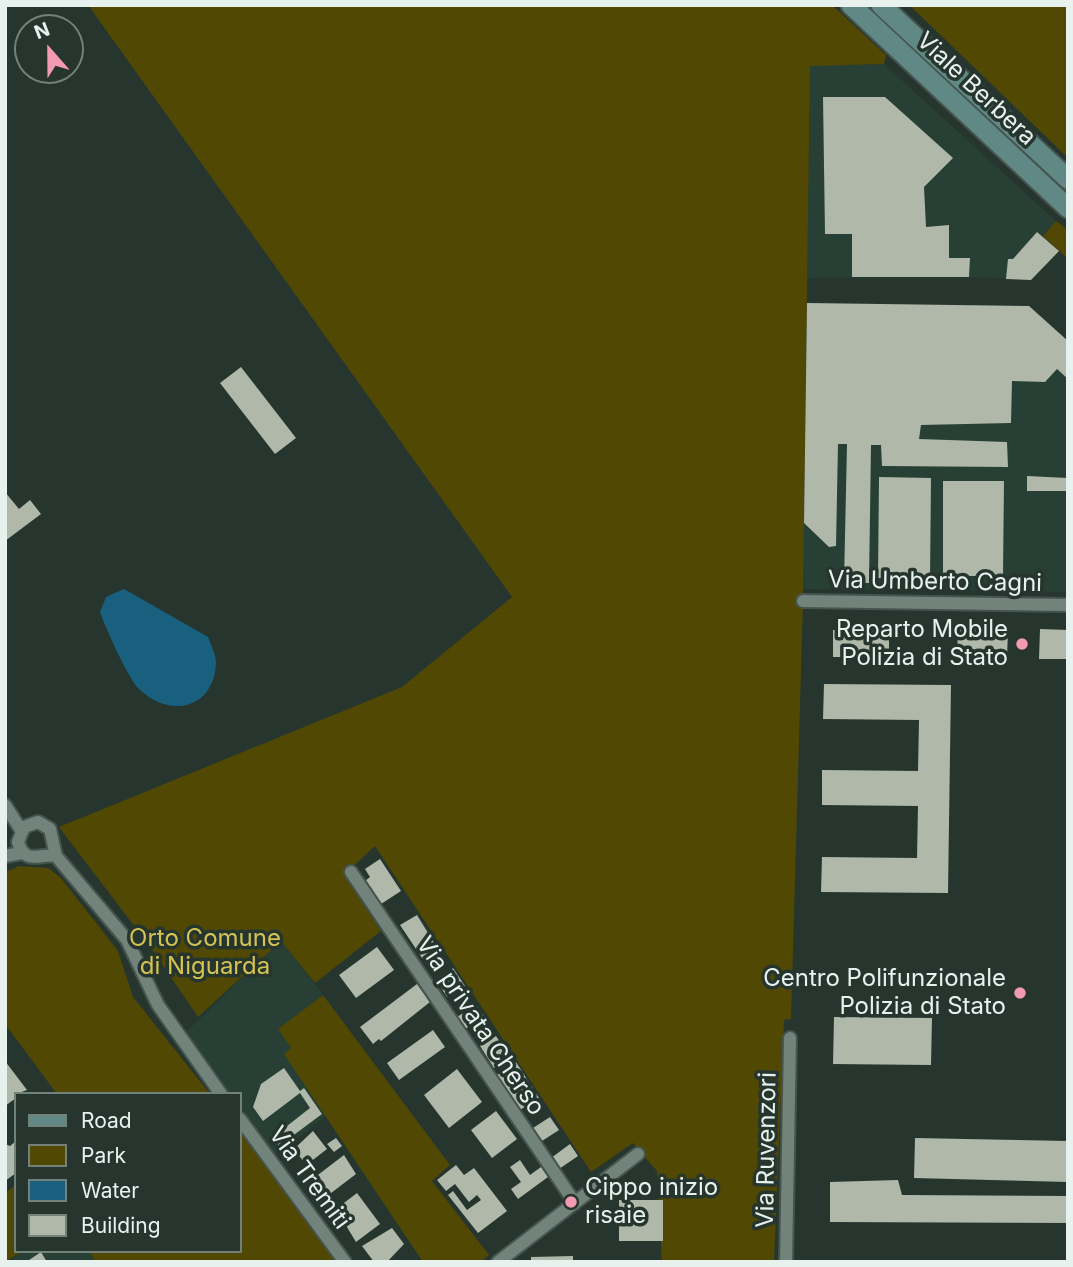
<!DOCTYPE html>
<html>
<head>
<meta charset="utf-8">
<style>
  body { margin:0 }
  #map { position:relative; width:1073px; height:1267px; overflow:hidden; background:#26362f; font-family:Inter,sans-serif }
  canvas { display:block }
  .frame { position:absolute; inset:0; border:7px solid #e7f1ed; pointer-events:none }
  .legend { position:absolute; left:14px; top:1092px; width:228px; height:161px; box-sizing:border-box; background:#26362f; border:2px solid #73817b; margin:0; padding:9px 12px; list-style:none; font-size:21px; color:#e7f1ed }
  .legend li { display:flex; align-items:center; gap:14px; height:35px }
  .legend b { width:35px; border:2px solid #73817b }
  .north { position:absolute; left:14px; top:14px; width:70px; height:70px; box-sizing:border-box; background:#26362f; border:2px solid #73817b; border-radius:50%; rotate:339deg; font-size:19px; font-weight:700; line-height:28px; text-align:center; color:#e7f1ed }
  .north::after { content:''; display:block; margin:auto; width:24px; height:32px; background:#f19ab1; clip-path:polygon(50% 0,100% 100%,50% 72%,0 100%) }
</style>
</head>
<body>
<div id="map">
<canvas width="1073" height="1267"></canvas>
<div class="frame"></div>
<ul class="legend">
<li><b style="height:9px;background:#608985"></b>Road</li>
<li><b style="height:19px;background:#514804"></b>Park</li>
<li><b style="height:19px;background:#18607e"></b>Water</li>
<li><b style="height:19px;background:#afb8a9"></b>Building</li>
</ul>
<div class="north">N</div>
</div>
<script>
const context = document.querySelector('canvas').getContext('2d');
context.lineJoin = 'round';
function fillPath(path, color) { context.fillStyle = color; context.fill(path, 'evenodd'); }
function stroke(path, color, width, dash) { context.strokeStyle = color; context.lineWidth = width; context.lineCap = dash ? 'butt' : 'round'; context.setLineDash(dash || []); context.stroke(path); }
function label(font, color, halo, rows, align = 'center') {
  context.font = font + ' Inter,sans-serif'; context.lineWidth = 7; context.setLineDash([]); context.textBaseline = 'middle'; context.strokeStyle = halo; context.fillStyle = color; for (const [text, x, y, turn = 0] of rows) {
    context.save(); context.translate(x, y); context.rotate((+turn || 0) * Math.PI / 180); context.textAlign = isNaN(turn) ? turn : align; if (halo) context.strokeText(text, 0, 0); context.fillText(text, 0, 0); context.restore();
  }
}
fillPath(new Path2D(`
  M 884,64 L 1056,221 L 1043,236 L 1059,251 L 1031,280 L 969,277 L 807,278 L 810,65 Z
  M 807,303 L 1029,306 L 1068,341 L 1068,592 L 803,589 Z
  M 281,940 L 323,995 L 278,1029 L 292,1048 L 285,1054 L 327,1115 L 273,1158 L 240,1114 L 240,1094 L 225,1094 L 182,1036 Z
  M 23,1251 L 89,1251 L 96,1262 L 9,1262 Z`), '#273f35');
fillPath(new Path2D(`
  M 88,5 L 832,5 L 886,55 L 884,64 L 810,66 L 803,601 L 791,1019 L 784,1020 L 774,1262 L 662,1262 L 657,1171 L 633,1143 L 591,1172 L 375,846 L 344,875 L 381,931 L 315,983 L 281,941 L 198,1017 L 151,948 L 59,827 L 402,687 L 512,597 Z
  M 909,5 L 1068,5 L 1068,158 L 927,22 Z
  M 1056,221 L 1068,230 L 1068,259 L 1043,236 Z
  M 19,866 L 48,868 L 61,878 L 118,951 L 133,997 L 210,1094 L 57,1094 L 5,1024 L 5,872 Z
  M 323,995 L 450,1165 L 432,1181 L 489,1255 L 481,1262 L 423,1262 L 284,1054 L 291,1048 L 278,1029 Z
  M 240,1131 L 339,1262 L 96,1262 L 89,1251 L 240,1251 Z
  M 16,1185 L 16,1251 L 23,1251 L 5,1262 L 5,1193 Z`), '#514804');
fillPath(new Path2D(`
  M 124,589 L 208,637 C 211,645 216,655 216,663 C 214,709 170,719 139,689 C 129,680 105,627 100,612 L 106,597 Z`), '#18607e');
fillPath(new Path2D(`
  M 823,97 L 885,97 L 953,158 L 924,187 L 926,227 L 949,225 L 949,258 L 970,258 L 969,277 L 852,277 L 852,234 L 825,234 Z
  M 1037,232 L 1059,251 L 1031,280 L 1006,279 L 1008,259 L 1013,259 Z
  M 807,303 L 1029,306 L 1068,341 L 1068,379 L 1057,369 L 1045,382 L 1012,381 L 1011,423 L 921,425 L 919,439 L 1007,442 L 1008,467 L 882,466 L 881,445 L 871,445 L 869,583 L 844,582 L 847,444 L 838,444 L 836,546 L 829,547 L 804,523 Z
  M 241,367 L 296,438 L 275,454 L 220,383 Z
  M 1027,476 L 1068,478 L 1068,491 L 1027,491 Z
  M 879,477 L 931,478 L 930,579 L 878,578 Z
  M 943,481 L 1004,481 L 1003,576 L 943,576 Z
  M 5,492 L 19,509 L 30,500 L 41,514 L 5,541 Z
  M 958,628 L 1008,630 L 1007,658 L 957,657 Z
  M 1040,629 L 1068,630 L 1068,659 L 1039,659 Z
  M 833,630 L 889,631 L 889,657 L 833,657 Z
  M 824,684 L 951,685 L 948,893 L 821,892 L 822,857 L 917,858 L 918,806 L 822,805 L 822,770 L 918,771 L 919,720 L 823,719 Z
  M 380,859 L 401,891 L 381,904 L 365,881 L 370,877 L 365,869 Z
  M 417,915 L 441,954 L 426,964 L 400,925 Z
  M 377,947 L 394,970 L 356,998 L 339,975 Z
  M 453,968 L 465,986 L 447,997 L 438,983 Z
  M 417,984 L 430,1002 L 381,1041 L 379,1039 L 373,1044 L 360,1027 Z
  M 476,1005 L 484,1016 L 465,1029 L 457,1017 Z
  M 834,1017 L 932,1018 L 931,1065 L 833,1064 Z
  M 433,1030 L 445,1047 L 399,1080 L 387,1063 Z
  M 496,1036 L 510,1057 L 494,1068 L 480,1046 Z
  M 5,1061 L 27,1090 L 16,1094 L 16,1098 L 5,1106 Z
  M 516,1062 L 539,1098 L 520,1110 L 497,1075 Z
  M 284,1068 L 300,1091 L 304,1088 L 322,1114 L 279,1146 L 273,1137 L 310,1108 L 300,1093 L 263,1121 L 253,1107 L 261,1084 Z
  M 457,1069 L 482,1102 L 449,1128 L 424,1095 Z
  M 496,1111 L 517,1139 L 492,1158 L 471,1130 Z
  M 550,1117 L 559,1130 L 542,1141 L 533,1128 Z
  M 313,1131 L 327,1149 L 309,1163 L 304,1162 L 294,1149 Z
  M 336,1138 L 342,1146 L 334,1152 L 327,1144 Z
  M 915,1138 L 1068,1141 L 1068,1182 L 914,1178 Z
  M 16,1141 L 16,1173 L 5,1181 L 5,1144 L 10,1146 Z
  M 570,1144 L 578,1156 L 559,1169 L 551,1158 Z
  M 344,1155 L 356,1174 L 322,1200 L 306,1184 Z
  M 520,1160 L 530,1175 L 541,1167 L 548,1177 L 518,1199 L 511,1189 L 521,1182 L 510,1167 Z
  M 456,1165 L 464,1175 L 474,1168 L 507,1211 L 478,1233 L 448,1195 L 453,1191 L 467,1210 L 481,1200 L 477,1195 L 469,1202 L 455,1184 L 446,1191 L 437,1180 Z
  M 898,1180 L 902,1195 L 1068,1196 L 1068,1223 L 830,1222 L 830,1182 Z
  M 357,1193 L 380,1224 L 356,1242 L 336,1209 Z
  M 619,1200 L 663,1200 L 663,1241 L 619,1241 Z
  M 392,1228 L 404,1244 L 387,1262 L 374,1262 L 362,1246 Z
  M 41,1252 L 47,1262 L 26,1262 Z
  M 573,1256 L 573,1262 L 531,1262 L 531,1257 Z`), '#afb8a9');
const street = new Path2D(`
  M 803,601 L 1068,605
  M 5,805 L 21,830
  M 5,856 L 22,853
  M 56,856 C 40,853 25,866 18,842 L 24,827 L 38,822 L 50,829 L 56,856 L 127,940 L 158,1005 L 221,1094
  M 351,872 L 575,1203
  M 240,1119 L 345,1262
  M 498,1262 L 638,1154
  M 786,1262 L 790,1038`);
const secondary = new Path2D(`
  M 851,5 L 1068,208
  M 881,5 L 1068,179`);
stroke(street, '#46544f', 16);
stroke(secondary, '#46544f', 23);
stroke(street, '#71837b', 12);
stroke(secondary, '#608985', 19);
for (const [x, y, r, color] of [
  [1022,644,7,"#f19ab1"],
  [1020,993,7,"#f19ab1"],
  [571,1202,7,"#f19ab1"]
]) { const dot = new Path2D(); dot.arc(x, y, r, 0, 2 * Math.PI); context.fillStyle = color; context.fill(dot); stroke(dot, '#26362f', 2.5); }
label('24px', '#e7f1ed', '#26362f', [
  ["Viale Berbera",976,89,43],
  ["Via Umberto Cagni",935,582,1],
  ["Via privata Cherso",480,1026,56],
  ["Via Ruvenzori",767,1150,-89],
  ["Via Tremiti",309,1178,54]
]);
label('24px', '#e7f1ed', '#26362f', [
  ["Reparto Mobile",1008,630],
  ["Polizia di Stato",1008,658],
  ["Centro Polifunzionale",1006,979],
  ["Polizia di Stato",1006,1007],
  ["Cippo inizio",585,1188,"left"],
  ["risaie",585,1216,"left"]
], 'right');
label('24px', '#d4c351', '#26362f', [
  ["Orto Comune",205,939],
  ["di Niguarda",205,967]
]);
</script>
</body>
</html>
